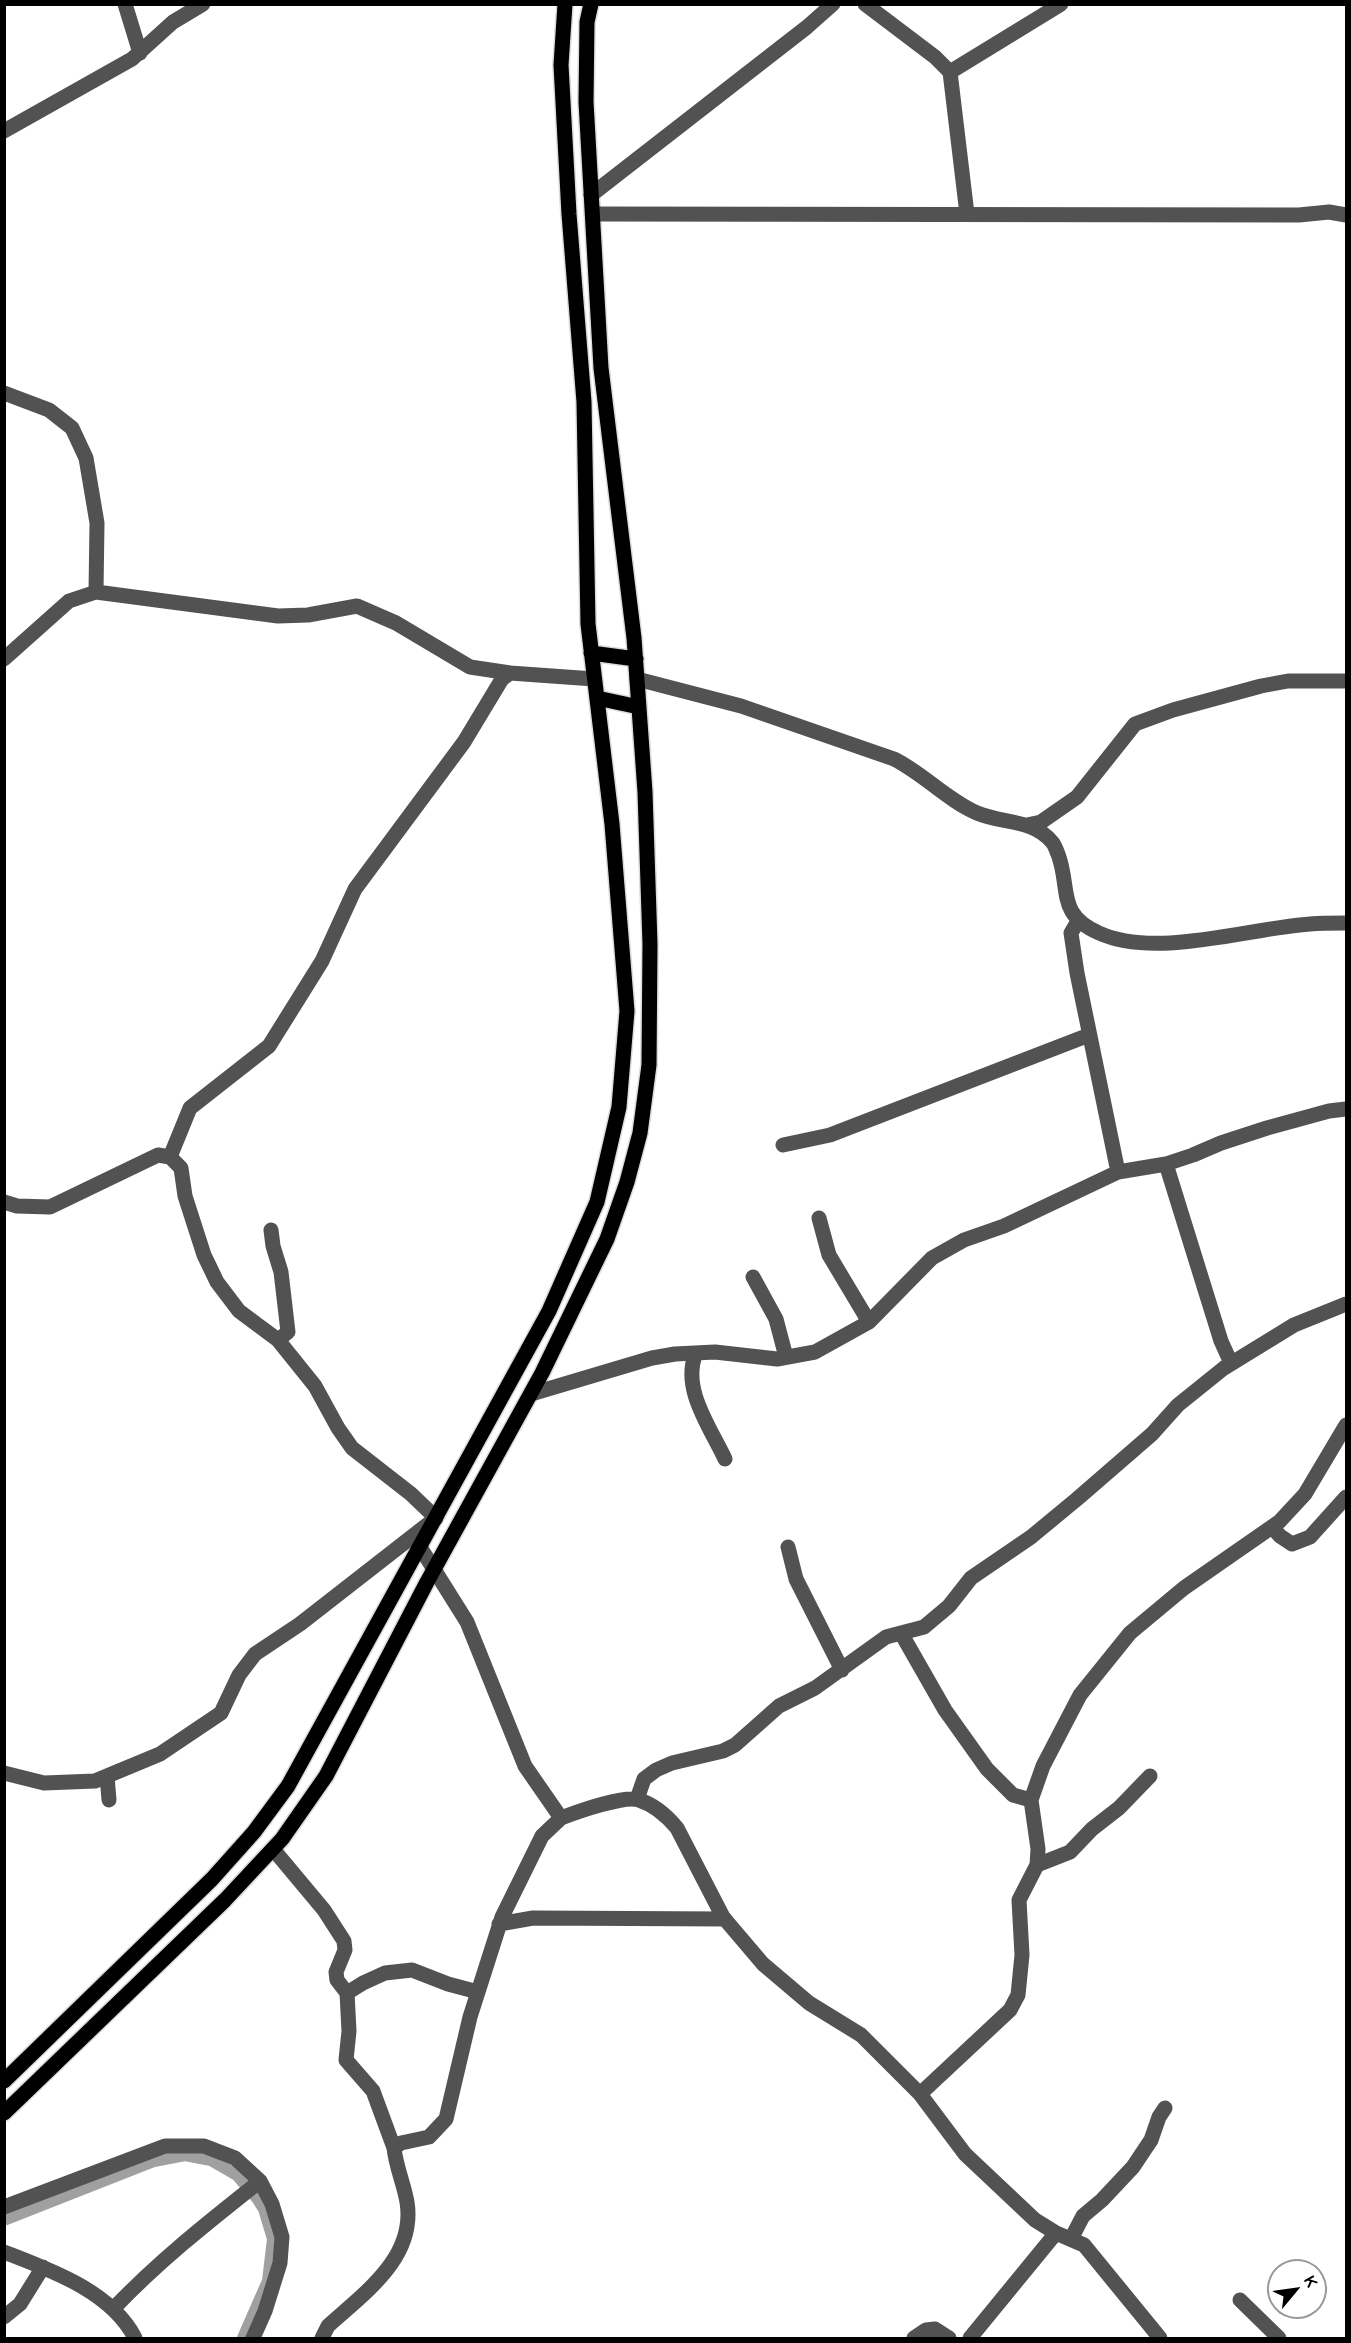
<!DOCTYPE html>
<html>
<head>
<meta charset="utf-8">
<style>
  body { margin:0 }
  #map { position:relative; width:1351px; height:2343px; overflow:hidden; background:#fff; font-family:Quicksand,sans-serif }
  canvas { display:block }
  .frame { position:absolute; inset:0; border:6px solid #000; pointer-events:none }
  .north { position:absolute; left:1267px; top:2259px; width:60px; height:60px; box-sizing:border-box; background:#fff; border:2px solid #999; border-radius:50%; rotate:61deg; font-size:16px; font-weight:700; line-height:24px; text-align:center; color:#000 }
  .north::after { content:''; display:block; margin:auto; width:21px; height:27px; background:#000; clip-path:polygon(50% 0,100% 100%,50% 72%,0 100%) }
</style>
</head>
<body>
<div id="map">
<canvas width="1351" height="2343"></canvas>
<div class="frame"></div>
<div class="north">K</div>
</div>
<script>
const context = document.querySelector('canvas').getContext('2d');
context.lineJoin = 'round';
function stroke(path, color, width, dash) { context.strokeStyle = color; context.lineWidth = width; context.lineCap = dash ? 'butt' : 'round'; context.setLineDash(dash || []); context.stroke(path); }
stroke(new Path2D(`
  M 4,2220 L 154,2161 L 185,2155 L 211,2160 L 237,2175 L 257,2198 L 264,2209 L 273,2239 L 268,2281 L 243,2338`), '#a0a0a0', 12);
const major = new Path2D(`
  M 591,653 L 636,659
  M 597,698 L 639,707
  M 4,2081 L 212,1879 L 254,1832 L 288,1786 L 549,1311 L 597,1202 L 619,1107 L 627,1011 L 612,824 L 588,624 L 584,402 L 569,214 L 561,65 L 565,4
  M 4,2113 L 225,1900 L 282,1839 L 326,1776 L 427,1582 L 542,1373 L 607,1239 L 627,1182 L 640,1133 L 649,1065 L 650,944 L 645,792 L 634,638 L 601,368 L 586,102 L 587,22 L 591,4`);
stroke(major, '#dbdbdb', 18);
stroke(new Path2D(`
  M 125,4 L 140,53
  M 865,4 L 935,57 L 950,72 L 967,214
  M 950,72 L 1061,4
  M 4,131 L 132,59 L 173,22 L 203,4
  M 591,195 L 807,27 L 833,4
  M 593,214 L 1299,215 L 1329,212 L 1346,215
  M 4,393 L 49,410 L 72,428 L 86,458 L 97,523 L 96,592 L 278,616 L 308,615 L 357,606 L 396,623 L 470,667 L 510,673
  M 4,659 L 69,601 L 96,592
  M 637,679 L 741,706 L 894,759 C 924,774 947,800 977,813 C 1003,824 1033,819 1052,842 C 1055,845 1056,850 1058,854 C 1071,889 1056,914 1099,933 C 1156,959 1250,928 1310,924 C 1322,923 1334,923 1346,923
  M 1027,825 L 1041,822 L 1077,797 L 1135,724 L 1173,710 L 1261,686 L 1288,681 L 1346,681
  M 1078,921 L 1071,933 L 1077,973 L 1118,1172
  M 783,1145 L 830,1135 L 1089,1035
  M 170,1157 L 190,1108 L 269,1046 L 322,961 L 355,889 L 464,742 L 502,679 L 510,673 L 594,679
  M 1166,1164 L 1221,1341 L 1231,1363
  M 4,1202 L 17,1206 L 50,1207 L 158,1155 L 170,1157 L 181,1168 L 185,1196 L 204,1255 L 217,1282 L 239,1311 L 278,1340 L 315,1386 L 338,1428 L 352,1448 L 411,1494 L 436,1518 L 300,1624 L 255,1654 L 239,1675 L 221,1713 L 160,1754 L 95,1781 L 44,1783 L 4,1773
  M 819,1218 L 829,1255 L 869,1322
  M 271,1230 L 273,1246 L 281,1272 L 288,1332 L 278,1340
  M 753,1277 L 776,1319 L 786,1357
  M 696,1353 C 681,1388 710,1427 725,1459
  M 531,1394 L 652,1358 L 675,1354 L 715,1352 L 777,1359 L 815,1352 L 869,1322 L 932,1258 L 964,1240 L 1004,1226 L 1118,1172 L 1166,1164 L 1193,1155 L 1221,1143 L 1267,1128 L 1329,1111 L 1346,1109
  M 1272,1527 L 1280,1536 L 1292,1544 L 1310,1537 L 1346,1497
  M 788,1547 L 796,1579 L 842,1670
  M 901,1633 L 924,1627 L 949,1606 L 971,1578 L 1031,1537 L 1077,1499 L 1152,1434 L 1178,1405 L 1224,1368 L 1294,1325 L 1346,1304
  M 107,1776 L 109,1800
  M 637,1799 L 644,1779 L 656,1770 L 672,1763 L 723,1751 L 735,1745 L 779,1706 L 815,1688 L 886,1637 L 901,1633 L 945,1710 L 987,1769 L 1013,1795 L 1031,1800
  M 561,1818 C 577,1812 625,1795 639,1800 C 655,1805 667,1816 677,1828 L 723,1917 L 763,1964 L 809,2003 L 861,2035 L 920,2094 L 965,2154 L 1035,2220 L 1056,2233 L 1084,2245 L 1160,2338
  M 273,1849 L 324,1910 L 344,1941 L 345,1950 L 336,1972 L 337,1980 L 347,1993 L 349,2031 L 346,2060 L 373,2091 L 394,2148
  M 1037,1865 L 1070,1852 L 1092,1829 L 1119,1808 L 1150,1776
  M 499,1924 L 533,1918 L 725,1919
  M 347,1993 L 363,1983 L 385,1973 L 412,1970 L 448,1984 L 478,1992
  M 920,2094 L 1010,2010 L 1018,1995 L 1022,1955 L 1019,1900 L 1037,1865 L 1038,1849 L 1031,1800 L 1043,1766 L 1080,1695 L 1130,1633 L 1184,1588 L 1279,1522 L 1305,1494 L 1346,1425
  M 4,2207 L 165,2146 L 204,2146 L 235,2158 L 260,2181 L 272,2204 L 282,2237 L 280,2263 L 265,2311 L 253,2338
  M 1071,2239 L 1083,2216 L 1102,2200 L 1133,2167 L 1151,2140 L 1159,2117 L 1165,2108
  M 4,2252 C 50,2270 111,2291 135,2338
  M 1240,2300 L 1279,2338
  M 113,2309 C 160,2260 207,2223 260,2181
  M 4,2317 L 20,2304 L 43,2267
  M 322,2338 L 328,2326 C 364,2293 416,2258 407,2202 C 404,2184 396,2167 394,2148 L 401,2143 L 429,2137 L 446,2119 L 470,2017 L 502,1917 L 542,1836 L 561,1818 L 525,1766 L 467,1622 L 420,1547
  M 914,2338 L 926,2330 L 935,2329 L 949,2338
  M 970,2338 L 1056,2233`), '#525252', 15);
stroke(major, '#000', 15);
</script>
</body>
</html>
